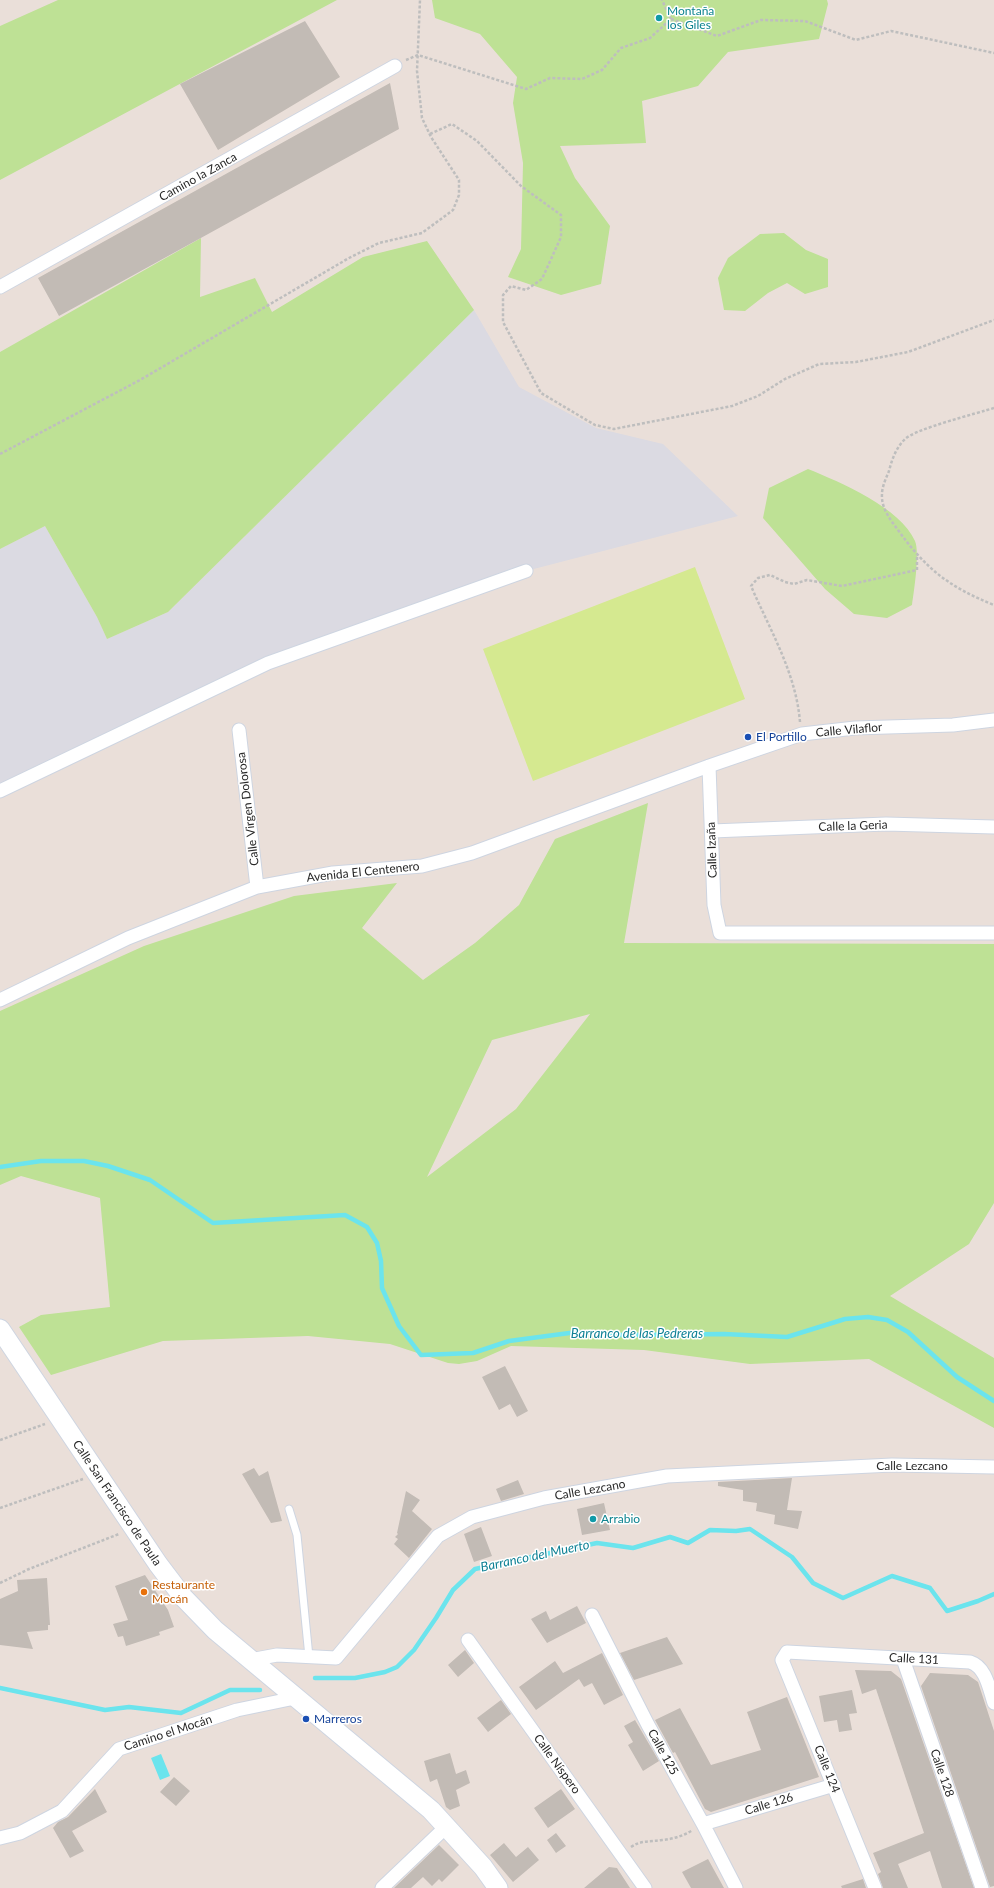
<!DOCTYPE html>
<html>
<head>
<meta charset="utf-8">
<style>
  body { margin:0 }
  canvas { display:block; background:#eadfd9 }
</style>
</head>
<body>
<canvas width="994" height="1888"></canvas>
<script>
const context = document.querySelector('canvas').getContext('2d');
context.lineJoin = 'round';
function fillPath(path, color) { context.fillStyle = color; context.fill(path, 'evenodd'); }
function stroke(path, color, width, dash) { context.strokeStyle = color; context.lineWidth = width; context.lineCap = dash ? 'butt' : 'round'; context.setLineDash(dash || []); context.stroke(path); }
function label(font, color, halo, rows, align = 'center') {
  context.font = font + ' Lato,sans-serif'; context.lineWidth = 3; context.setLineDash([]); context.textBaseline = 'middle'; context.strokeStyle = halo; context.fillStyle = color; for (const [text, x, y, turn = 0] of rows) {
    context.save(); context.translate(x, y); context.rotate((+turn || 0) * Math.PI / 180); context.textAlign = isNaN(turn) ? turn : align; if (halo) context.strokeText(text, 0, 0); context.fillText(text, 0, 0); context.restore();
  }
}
fillPath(new Path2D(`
  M 474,310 L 519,387 L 596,428 L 663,444 L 738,516 L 526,571 L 268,663 L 0,791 L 0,549 L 45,526 L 97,617 L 107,639 L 168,612 Z`), '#dbdae2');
fillPath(new Path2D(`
  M 58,0 L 337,0 L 0,180 L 0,26 Z
  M 432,0 L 827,0 L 828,4 L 819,39 L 728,52 L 698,86 L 642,101 L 646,143 L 560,146 L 575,178 L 610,226 L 601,284 L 561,295 L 508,277 L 521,249 L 523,163 L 513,103 L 517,77 L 480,34 L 435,18 Z
  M 784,233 L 806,250 L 828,259 L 828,287 L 805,294 L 787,283 L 768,293 L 745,311 L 724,310 L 718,278 L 728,258 L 760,234 Z
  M 201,238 L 200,297 L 255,278 L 272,312 L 363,257 L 427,241 L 474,310 L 168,612 L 107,639 L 97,617 L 45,526 L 0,549 L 0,352 Z
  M 808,469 C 840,482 901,508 915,541 C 920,553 914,591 912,605 L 887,618 L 854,614 L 825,589 L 763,518 L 769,488 Z
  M 648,803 L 624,943 L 994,944 L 994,1203 L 969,1244 L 890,1296 L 994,1358 L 994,1428 L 869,1359 L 750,1364 L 644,1350 L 511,1346 L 477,1361 L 459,1364 L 448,1363 L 390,1344 L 308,1336 L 163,1341 L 51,1375 L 19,1327 L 41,1315 L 110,1307 L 100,1198 L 21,1176 L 0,1185 L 0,1011 L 144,946 L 294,896 L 397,883 L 362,928 L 423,980 L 475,943 L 519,905 L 555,839 ZM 590,1014 L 516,1109 L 427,1177 L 492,1040 Z`), '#bee195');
fillPath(new Path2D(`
  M 695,567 L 745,699 L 533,781 L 483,649 Z`), '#d5e990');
fillPath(new Path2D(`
  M 161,1754 L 170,1776 L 160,1780 L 151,1758 Z`), '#6be4ed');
stroke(new Path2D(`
  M 0,1167 L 41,1161 L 84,1161 L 108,1166 L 150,1180 L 213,1223 L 345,1215 L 367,1227 L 377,1243 L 381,1261 L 382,1288 L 399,1326 L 421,1355 L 473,1353 L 509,1341 L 577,1332 L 622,1335 L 724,1334 L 787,1337 L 845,1319 L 868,1317 L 887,1320 L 908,1332 L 957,1377 L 994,1401
  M 315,1678 L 355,1678 L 385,1672 L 397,1667 L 414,1650 L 436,1618 L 453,1590 L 475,1569 L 597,1543 L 633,1548 L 670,1537 L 688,1543 L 710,1530 L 736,1531 L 750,1529 L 792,1557 L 813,1583 L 843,1598 L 892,1576 L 930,1588 L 947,1611 L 978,1601 L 994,1594
  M 0,1688 L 105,1710 L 129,1707 L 181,1713 L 230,1690 L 260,1690`), '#6be4ed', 4.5);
fillPath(new Path2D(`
  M 305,21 L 340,77 L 218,150 L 180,84 Z
  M 390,83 L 399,129 L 59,316 L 38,278 Z
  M 505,1366 L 528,1411 L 517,1417 L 510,1404 L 499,1410 L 482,1377 Z
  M 254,1468 L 259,1476 L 268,1471 L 282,1521 L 271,1523 L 242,1474 Z
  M 792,1478 L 787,1510 L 802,1511 L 798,1529 L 774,1524 L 775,1515 L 756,1511 L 757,1503 L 743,1501 L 743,1490 L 718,1486 L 718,1482 Z
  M 518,1480 L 524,1494 L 501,1501 L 496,1489 Z
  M 406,1491 L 420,1500 L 412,1511 L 432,1529 L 409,1558 L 394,1544 L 398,1539 L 395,1537 L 398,1534 L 397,1533 Z
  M 604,1503 L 610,1530 L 582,1535 L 577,1509 Z
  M 481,1527 L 492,1556 L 474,1562 L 464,1534 Z
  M 145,1575 L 168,1610 L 174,1627 L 159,1632 L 160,1635 L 126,1646 L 123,1636 L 118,1637 L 113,1624 L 128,1620 L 115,1586 Z
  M 47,1578 L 50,1625 L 48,1625 L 48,1630 L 27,1632 L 33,1649 L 0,1645 L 0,1599 L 18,1591 L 17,1580 Z
  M 577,1606 L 586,1623 L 547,1643 L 531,1619 L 546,1611 L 550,1620 Z
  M 667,1637 L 683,1664 L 634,1680 L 620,1653 Z
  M 465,1650 L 474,1663 L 458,1677 L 448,1665 Z
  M 602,1653 L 623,1695 L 604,1705 L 592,1683 L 584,1687 L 579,1679 L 536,1710 L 519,1687 L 555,1661 L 563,1673 Z
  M 855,1670 L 891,1671 L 901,1679 L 974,1888 L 942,1888 L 930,1851 L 898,1864 L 908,1888 L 883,1888 L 878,1874 L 881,1872 L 873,1853 L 924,1833 L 876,1689 L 862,1694 Z
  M 930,1673 L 968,1675 L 978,1682 L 994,1731 L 994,1886 L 990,1887 L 921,1686 Z
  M 852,1690 L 857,1713 L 849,1714 L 852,1730 L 839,1732 L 837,1720 L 824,1722 L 819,1696 Z
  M 787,1697 L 819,1777 L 711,1812 L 705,1809 L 675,1752 L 673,1753 L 655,1720 L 680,1708 L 711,1765 L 761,1750 L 747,1712 Z
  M 501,1700 L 511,1714 L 488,1732 L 477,1718 Z
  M 635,1720 L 659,1761 L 643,1771 L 628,1745 L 633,1742 L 624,1726 Z
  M 450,1753 L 456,1774 L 466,1770 L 470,1783 L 456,1790 L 460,1806 L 450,1810 L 446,1807 L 437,1779 L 430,1782 L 424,1761 Z
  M 174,1777 L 190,1791 L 176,1806 L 160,1792 Z
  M 95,1789 L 107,1812 L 72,1831 L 84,1851 L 70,1858 L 53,1828 L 58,1822 L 68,1817 Z
  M 561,1789 L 575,1809 L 548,1828 L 534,1808 Z
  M 556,1833 L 566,1846 L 556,1853 L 547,1840 Z
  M 504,1843 L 516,1857 L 528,1847 L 539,1860 L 513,1882 L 490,1855 Z
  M 439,1845 L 459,1865 L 442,1882 L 439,1879 L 432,1886 L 423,1877 L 411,1888 L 394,1888 Z
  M 708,1859 L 724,1888 L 691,1888 L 682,1872 Z
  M 609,1867 L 617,1868 L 630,1888 L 584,1888 Z
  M 863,1879 L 866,1888 L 842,1888 L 841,1886 Z`), '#c2bbb5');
const service = new Path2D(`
  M 289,1509 L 297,1535 L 309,1657`);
const minor = new Path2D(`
  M 0,287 L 395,66
  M 239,730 L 257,887
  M 709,766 L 714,905 L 720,933 L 994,933
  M 0,791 L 268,663 L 526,571
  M 712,831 L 886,824 L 994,827
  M 0,1000 L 128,938 L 257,887 L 333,873 L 422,866 L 472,853 L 709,766 L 802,734 L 855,728 L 953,725 L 994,720
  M 592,1615 L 648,1725 L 703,1824 L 736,1888
  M 468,1640 L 645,1888
  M 903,1659 L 982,1888
  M 250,1660 L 277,1655 L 336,1658 L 438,1536 L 472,1517 L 544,1498 L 667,1476 L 892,1465 L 994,1467
  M 703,1824 L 834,1785
  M 0,1838 L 20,1833 L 62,1811 L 119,1749 L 237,1710 L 295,1698
  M 382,1888 L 447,1826
  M 875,1888 L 782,1660 L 787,1652 L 970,1662 C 986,1667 989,1688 994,1703`);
const secondary = new Path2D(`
  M 0,1329 L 158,1564 L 183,1597 L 215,1630 L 431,1810 L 483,1867 L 498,1888`);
stroke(service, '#ced5e1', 9);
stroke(minor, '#ced5e1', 15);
stroke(secondary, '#ced5e1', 21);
stroke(new Path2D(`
  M 671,19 L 717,36 L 761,20 L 805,21 L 856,40 L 891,31 L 994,53
  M 406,60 L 418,55 L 526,89 L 550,78 L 582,79 L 602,70 L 621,48 L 650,38 L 671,19 L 662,0
  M 430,134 L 452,124 L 477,141 L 521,186 L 561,215 L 561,237 L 542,279 L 526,290 L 511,286 L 503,295 L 503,322 L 541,393 L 595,425 L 614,429 L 732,406 L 758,396 L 785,379 L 819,364 L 856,362 L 908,352 L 994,320
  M 994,408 C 978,413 915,429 905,439 C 896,448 892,459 889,471 C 886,478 882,487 882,494 C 881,508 890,519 898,530 C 926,569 949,587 994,605
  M 0,454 L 140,380 L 349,258 L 379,243 L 422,233 L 453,210 L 459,195 L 459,180 L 431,137 L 422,118 L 417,71 L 420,0
  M 800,722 C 796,673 770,630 751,586 L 758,578 L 770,575 L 785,582 L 794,584 L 807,580 L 842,586 L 917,570 L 917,555
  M 0,1440 L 45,1424
  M 0,1508 L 83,1479
  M 0,1583 L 29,1569 L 119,1534
  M 631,1847 C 641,1840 650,1842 662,1840 C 673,1839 683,1836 693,1830`), '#bebebe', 2.5, [3, 2]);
stroke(service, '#fff', 7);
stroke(minor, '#fff', 13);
stroke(secondary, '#fff', 19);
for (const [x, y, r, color] of [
  [659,18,4,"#0f9aa8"],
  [748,737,4,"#1a4fb4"],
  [593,1519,4,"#0f9aa8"],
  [144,1592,4,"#e8710a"],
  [306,1719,4,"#1a4fb4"]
]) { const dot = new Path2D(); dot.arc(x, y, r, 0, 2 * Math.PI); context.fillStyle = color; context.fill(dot); stroke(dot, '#fff', 1.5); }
label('12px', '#0d838f', '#fff', [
  ["Montaña",667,11],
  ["los Giles",667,25],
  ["Arrabio",601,1519]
], 'left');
label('12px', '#282828', '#fff', [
  ["Camino la Zanca",198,177,-29],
  ["Calle Vilaflor",849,730,-5],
  ["Calle Virgen Dolorosa",248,809,-97],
  ["Calle la Geria",853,826,-2],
  ["Calle Izaña",712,850,-92],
  ["Avenida El Centenero",363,872,-6],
  ["Calle Lezcano",912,1466],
  ["Calle Lezcano",590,1490,-10],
  ["Calle San Francisco de Paula",117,1503,56],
  ["Calle 131",914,1659,3],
  ["Camino el Mocán",168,1733,-18],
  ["Calle 125",663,1752,61],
  ["Calle Níspero",557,1764,54],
  ["Calle 124",827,1769,68],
  ["Calle 128",942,1773,71],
  ["Calle 126",769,1804,-17]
]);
label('12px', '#164399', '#fff', [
  ["El Portillo",756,737],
  ["Marreros",314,1719]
], 'left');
label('12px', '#c56008', '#fff', [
  ["Restaurante",152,1585],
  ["Mocán",152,1599]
], 'left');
label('italic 13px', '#0e8195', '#fff', [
  ["Barranco de las Pedreras",637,1334],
  ["Barranco del Muerto",535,1556,-12]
]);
</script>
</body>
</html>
